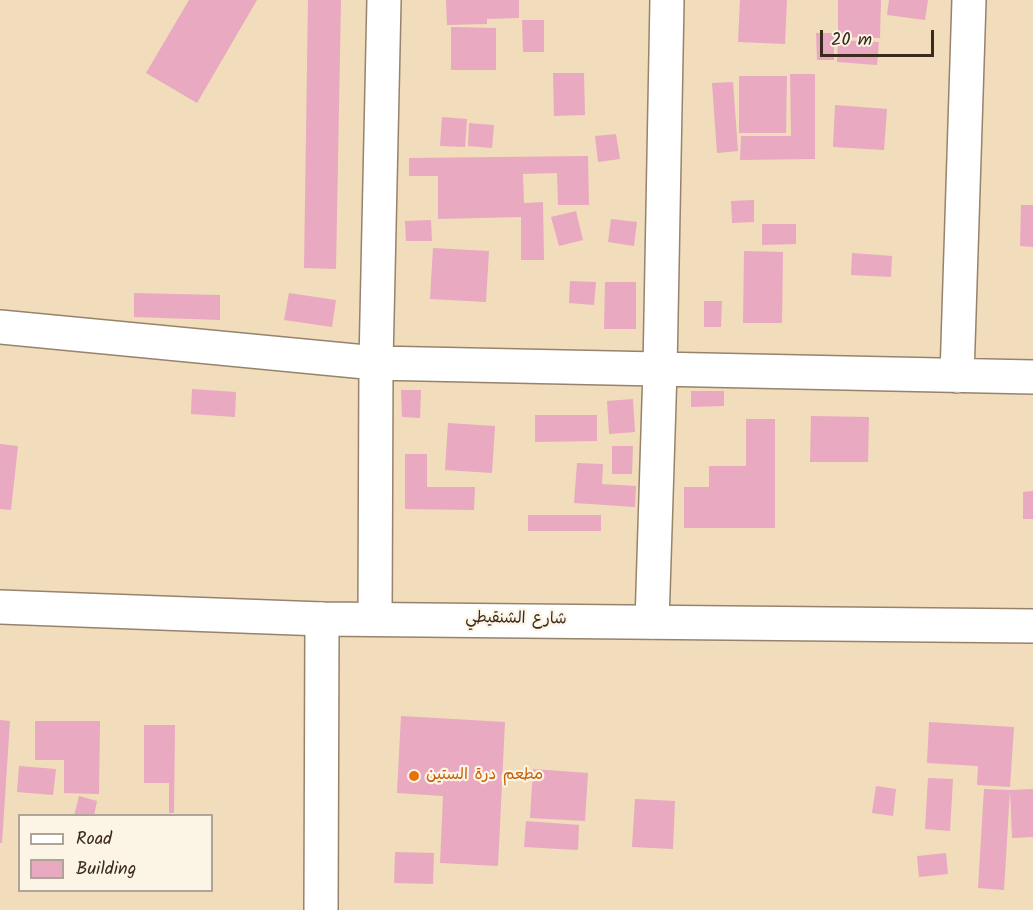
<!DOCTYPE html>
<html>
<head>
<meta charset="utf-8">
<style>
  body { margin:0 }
  #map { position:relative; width:1033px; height:910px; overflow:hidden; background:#f1dcbb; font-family:Kalam,sans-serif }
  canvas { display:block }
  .legend { position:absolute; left:18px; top:814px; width:195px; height:78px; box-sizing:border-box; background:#fcf5e5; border:2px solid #afa495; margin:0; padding:8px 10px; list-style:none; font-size:18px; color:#3b2a1e }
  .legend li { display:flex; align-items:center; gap:12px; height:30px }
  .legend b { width:30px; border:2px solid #afa495 }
  .scale { position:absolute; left:820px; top:30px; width:114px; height:27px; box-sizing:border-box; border:3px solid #3b2a1e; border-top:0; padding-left:8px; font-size:18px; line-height:21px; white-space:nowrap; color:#3b2a1e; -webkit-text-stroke:4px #fcf5e5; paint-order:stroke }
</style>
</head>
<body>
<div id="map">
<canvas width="1033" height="910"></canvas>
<ul class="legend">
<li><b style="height:8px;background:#fff"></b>Road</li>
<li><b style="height:16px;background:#e8a9c1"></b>Building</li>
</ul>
<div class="scale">20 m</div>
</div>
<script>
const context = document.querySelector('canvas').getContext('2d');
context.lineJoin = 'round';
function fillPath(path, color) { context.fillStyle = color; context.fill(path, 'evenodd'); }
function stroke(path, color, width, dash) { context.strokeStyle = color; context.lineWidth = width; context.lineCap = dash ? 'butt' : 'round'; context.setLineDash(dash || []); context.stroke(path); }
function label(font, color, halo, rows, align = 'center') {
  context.font = font + ' Kalam,"Playpen Sans Arabic",sans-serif'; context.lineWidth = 4.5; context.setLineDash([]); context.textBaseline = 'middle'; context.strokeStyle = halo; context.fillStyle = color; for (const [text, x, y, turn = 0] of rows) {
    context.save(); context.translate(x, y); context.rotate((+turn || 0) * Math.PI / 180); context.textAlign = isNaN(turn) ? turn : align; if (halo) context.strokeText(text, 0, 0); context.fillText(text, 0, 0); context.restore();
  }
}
fillPath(new Path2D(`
  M 189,0 L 257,0 L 197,103 L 146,73 Z
  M 308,0 L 341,0 L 336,269 L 304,268 Z
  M 446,0 L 519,0 L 519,18 L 487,19 L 487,24 L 447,25 Z
  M 740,0 L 787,0 L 785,44 L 738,42 Z
  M 838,0 L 881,0 L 880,38 L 838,37 Z
  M 889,0 L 928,0 L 925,20 L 887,15 Z
  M 522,20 L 544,20 L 544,52 L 523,52 Z
  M 451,27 L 496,28 L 496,70 L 451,70 Z
  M 816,33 L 834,33 L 834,60 L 817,60 Z
  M 838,40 L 879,42 L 877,65 L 837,62 Z
  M 553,73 L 584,73 L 585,115 L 554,116 Z
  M 790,74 L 815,74 L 815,159 L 740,160 L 741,136 L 791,136 Z
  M 739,76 L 787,76 L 786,133 L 739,133 Z
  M 733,82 L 738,151 L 717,153 L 712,83 Z
  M 835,105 L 887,109 L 884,150 L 833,147 Z
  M 442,117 L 467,119 L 465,147 L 440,146 Z
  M 469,123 L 494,125 L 492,148 L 468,146 Z
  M 616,134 L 620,159 L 598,162 L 595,136 Z
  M 588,156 L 589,205 L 558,205 L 557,173 L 523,174 L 524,203 L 543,202 L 544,260 L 521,260 L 521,217 L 438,219 L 438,176 L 409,176 L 409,158 Z
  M 754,200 L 754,222 L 732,223 L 731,201 Z
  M 1021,205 L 1033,205 L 1033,247 L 1020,246 Z
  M 576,211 L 583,240 L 559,246 L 551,217 Z
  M 611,219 L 637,222 L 634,246 L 608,242 Z
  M 431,220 L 432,241 L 406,241 L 405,221 Z
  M 762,224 L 796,224 L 796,244 L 762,245 Z
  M 433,248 L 489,251 L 486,302 L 430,299 Z
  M 744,251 L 783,252 L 782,323 L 743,323 Z
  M 852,253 L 892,256 L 891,277 L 851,275 Z
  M 570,281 L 596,282 L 594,305 L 569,303 Z
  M 605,282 L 636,282 L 636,329 L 604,329 Z
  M 134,293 L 220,295 L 220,320 L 134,317 Z
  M 289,293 L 336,300 L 332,327 L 284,320 Z
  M 704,301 L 722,301 L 721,327 L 704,327 Z
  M 192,389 L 236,392 L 235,417 L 191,414 Z
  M 401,390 L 421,390 L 420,418 L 402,417 Z
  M 691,391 L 724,391 L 724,406 L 691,407 Z
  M 633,399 L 635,432 L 609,434 L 607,401 Z
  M 535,415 L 597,415 L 597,441 L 535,442 Z
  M 811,416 L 869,417 L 868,462 L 810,462 Z
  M 746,419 L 775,419 L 775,528 L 684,528 L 684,487 L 709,487 L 709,466 L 746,466 Z
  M 448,423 L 495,426 L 492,473 L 445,470 Z
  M 0,444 L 18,446 L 11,510 L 0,509 Z
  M 612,446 L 633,446 L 632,474 L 612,474 Z
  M 405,454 L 427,454 L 427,487 L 475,487 L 474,510 L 405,509 Z
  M 577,463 L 603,464 L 602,484 L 636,486 L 635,507 L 574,503 Z
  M 1033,491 L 1033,519 L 1023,519 L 1023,492 Z
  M 528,515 L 601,515 L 601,531 L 528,531 Z
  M 401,716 L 505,722 L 498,866 L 440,863 L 443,796 L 397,793 Z
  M 0,720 L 10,721 L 2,843 L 0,843 Z
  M 35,721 L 100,721 L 99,794 L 64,793 L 64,760 L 35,760 Z
  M 929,722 L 1014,727 L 1010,787 L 977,785 L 978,766 L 927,763 Z
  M 144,725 L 175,725 L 174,813 L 169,813 L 169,783 L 144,783 Z
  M 19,766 L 56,769 L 53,795 L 17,792 Z
  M 533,769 L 588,773 L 585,821 L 530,818 Z
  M 928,778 L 953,779 L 950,831 L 925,829 Z
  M 876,786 L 896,789 L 893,816 L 872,813 Z
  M 984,789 L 1010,790 L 1004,890 L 978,888 Z
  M 1033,789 L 1033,837 L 1012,838 L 1010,790 Z
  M 79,796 L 97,801 L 94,816 L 74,816 Z
  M 635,799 L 675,801 L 673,849 L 632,847 Z
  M 526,821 L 579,825 L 578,850 L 524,847 Z
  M 395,852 L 434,853 L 433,884 L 394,883 Z
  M 946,853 L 948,874 L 919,877 L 917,856 Z`), '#e8a9c1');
const minor = new Path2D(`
  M 0,327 L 376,363 L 1033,377
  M 957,376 L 969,0
  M 375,619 L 376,363 L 384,0
  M 652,622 L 660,370 L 667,0
  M 321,910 L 322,619`);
const tertiary = new Path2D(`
  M 0,607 L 322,619 L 1033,626`);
stroke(minor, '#96836c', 36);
stroke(tertiary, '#96836c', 36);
stroke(minor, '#fff', 33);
stroke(tertiary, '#fff', 33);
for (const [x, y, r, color] of [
  [414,776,6,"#e8710a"]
]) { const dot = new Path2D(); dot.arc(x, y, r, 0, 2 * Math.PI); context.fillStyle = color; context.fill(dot); stroke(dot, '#fcf5e5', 2); }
label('16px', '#3b2a1e', '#fcf5e5', [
  ["شارع الشنقيطي",516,620,1]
]);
label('16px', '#c56008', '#fcf5e5', [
  ["مطعم درة الستين",426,776]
], 'left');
</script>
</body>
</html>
